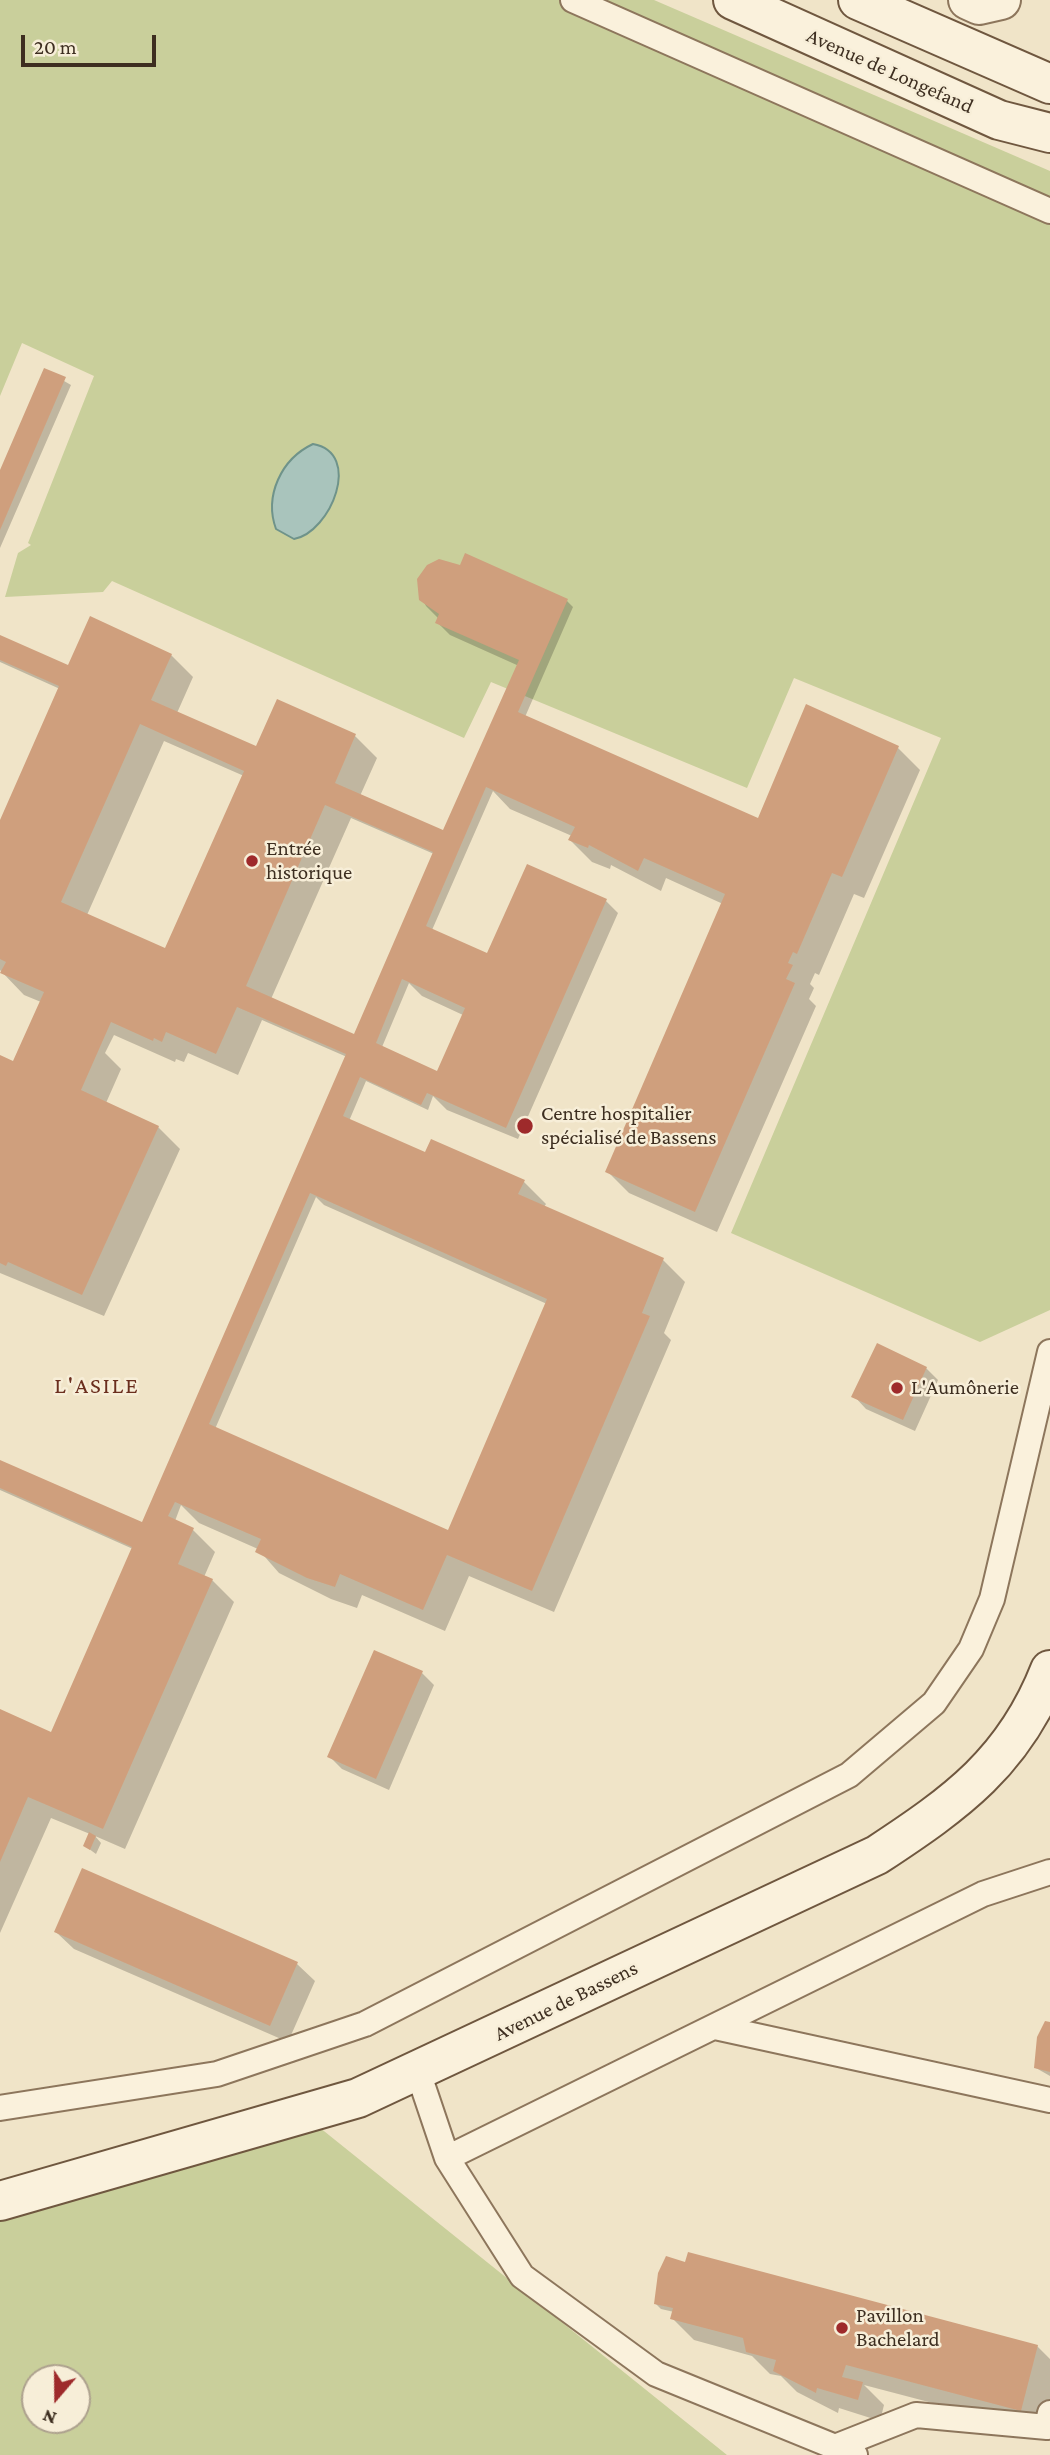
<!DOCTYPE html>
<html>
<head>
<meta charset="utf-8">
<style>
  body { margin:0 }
  #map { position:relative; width:1050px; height:2455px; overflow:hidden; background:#f0e4c8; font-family:"Crimson Pro",serif }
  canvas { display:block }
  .north { position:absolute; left:21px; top:2364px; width:70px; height:70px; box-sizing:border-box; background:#f7eed8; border:2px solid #ada18e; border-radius:50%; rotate:200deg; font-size:19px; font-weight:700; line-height:28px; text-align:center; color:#3d2e20 }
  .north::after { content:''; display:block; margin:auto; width:24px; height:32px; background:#9e2a2b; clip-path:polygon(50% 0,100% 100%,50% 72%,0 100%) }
  .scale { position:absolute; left:21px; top:35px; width:135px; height:32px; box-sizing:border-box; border:4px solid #3d2e20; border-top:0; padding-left:9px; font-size:21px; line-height:24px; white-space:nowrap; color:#3d2e20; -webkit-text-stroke:5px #f7eed8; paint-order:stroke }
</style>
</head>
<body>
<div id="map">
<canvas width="1050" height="2455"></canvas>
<div class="north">N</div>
<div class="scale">20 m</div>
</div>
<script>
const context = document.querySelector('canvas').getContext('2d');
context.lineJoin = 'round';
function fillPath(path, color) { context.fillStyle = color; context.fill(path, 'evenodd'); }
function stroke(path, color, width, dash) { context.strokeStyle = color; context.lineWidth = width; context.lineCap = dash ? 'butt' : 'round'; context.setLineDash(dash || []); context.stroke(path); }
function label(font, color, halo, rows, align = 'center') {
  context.font = font + ' "Crimson Pro",serif'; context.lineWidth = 5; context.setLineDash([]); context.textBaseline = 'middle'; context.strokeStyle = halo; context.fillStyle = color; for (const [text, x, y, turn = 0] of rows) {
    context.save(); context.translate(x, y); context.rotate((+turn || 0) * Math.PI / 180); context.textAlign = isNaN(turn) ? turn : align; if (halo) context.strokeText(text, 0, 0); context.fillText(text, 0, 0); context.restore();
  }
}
fillPath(new Path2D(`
  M 0,0 L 654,0 L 1050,171 L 1050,1310 L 980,1342 L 731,1233 L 941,738 L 794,678 L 747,788 L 491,682 L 464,738 L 112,581 L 103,592 L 5,597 L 18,553 L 31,545 L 28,543 L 94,376 L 22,343 L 0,396 Z
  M 309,2119 L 727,2455 L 0,2455 L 0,2219 ZM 35,2378 L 77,2378 L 77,2420 L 35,2420 Z`), '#c9cf9b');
const water = new Path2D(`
  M 313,444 C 363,453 331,532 294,539 L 276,529 C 264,496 281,459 313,444 Z`);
fillPath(water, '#a9c4bc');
stroke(water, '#6f938a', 2);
fillPath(new Path2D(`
  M 45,370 L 71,385 L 0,548 L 0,474 Z
  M 419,592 L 549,593 L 567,601 L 573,607 L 525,717 L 757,819 L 898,748 L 920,770 L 864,898 L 854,894 L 819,975 L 815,973 L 810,984 L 814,988 L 809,999 L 816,1006 L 717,1232 L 629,1193 L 607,1171 L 723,904 L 666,878 L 661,891 L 611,865 L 610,869 L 592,862 L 570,840 L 572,836 L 510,809 L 493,791 L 432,930 L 488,956 L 606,901 L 618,913 L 518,1139 L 447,1110 L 433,1096 L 428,1110 L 366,1081 L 349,1121 L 426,1154 L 524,1182 L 546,1204 L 544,1207 L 663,1260 L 685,1282 L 664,1333 L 671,1340 L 554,1612 L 469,1576 L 445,1631 L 362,1595 L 357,1608 L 331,1599 L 279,1573 L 258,1549 L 199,1523 L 181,1505 L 175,1521 L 193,1530 L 215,1552 L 204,1577 L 212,1580 L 234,1602 L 125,1849 L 95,1836 L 101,1843 L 96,1854 L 85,1846 L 90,1834 L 51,1818 L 0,1933 L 0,1711 L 58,1737 L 133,1549 L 0,1490 L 0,1462 L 143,1525 L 347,1057 L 262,1020 L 238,1075 L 188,1053 L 184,1062 L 176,1059 L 175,1062 L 114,1035 L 105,1053 L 121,1069 L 106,1103 L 158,1127 L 180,1149 L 104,1316 L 0,1273 L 0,1057 L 13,1063 L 41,1002 L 24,995 L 0,970 L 0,824 L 60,689 L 0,662 L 0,636 L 67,667 L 171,655 L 193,677 L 177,713 L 257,748 L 355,736 L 377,758 L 360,796 L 444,832 L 519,666 L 450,635 L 437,622 L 439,619 L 426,606 ZM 164,741 L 244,776 L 165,951 L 87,915 ZM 351,818 L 434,854 L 355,1036 L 271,999 ZM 409,983 L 422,996 L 463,1015 L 437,1074 L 382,1047 ZM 316,1197 L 324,1205 L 547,1304 L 449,1533 L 215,1429 Z
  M 926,1368 L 938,1380 L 915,1431 L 866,1409 L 854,1396 Z
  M 422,1673 L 434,1685 L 389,1790 L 342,1769 L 330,1757 Z
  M 56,1932 L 297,1964 L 315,1981 L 288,2042 L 74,1949 Z
  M 1050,2024 L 1050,2076 L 1036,2068 Z
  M 655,2303 L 1037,2346 L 1050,2359 L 1050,2405 L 1043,2432 L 864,2385 L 884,2405 L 880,2421 L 839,2408 L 838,2413 L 797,2392 L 781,2376 L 770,2374 L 752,2356 L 694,2340 L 672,2318 L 674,2312 L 661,2309 Z`), '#0003');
fillPath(new Path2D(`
  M 44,368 L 66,377 L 0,530 L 0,470 Z
  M 465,553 L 568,599 L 518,712 L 758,818 L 806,704 L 899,746 L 842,877 L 832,873 L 797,954 L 793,952 L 788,963 L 793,965 L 786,979 L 795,983 L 695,1212 L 605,1172 L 725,894 L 644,858 L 638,871 L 589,845 L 588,848 L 568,840 L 575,827 L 486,787 L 426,926 L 487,953 L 527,864 L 607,899 L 506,1128 L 427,1093 L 421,1105 L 360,1077 L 343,1116 L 425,1152 L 431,1139 L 525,1180 L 518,1194 L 664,1258 L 642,1313 L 650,1316 L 532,1591 L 447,1555 L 423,1610 L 340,1574 L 335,1587 L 307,1578 L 255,1552 L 261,1539 L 175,1502 L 168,1516 L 194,1528 L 178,1564 L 213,1579 L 103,1829 L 28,1797 L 0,1862 L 0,1709 L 51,1732 L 132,1547 L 0,1488 L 0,1460 L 142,1522 L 346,1054 L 237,1007 L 216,1054 L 166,1032 L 162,1042 L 154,1038 L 153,1041 L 111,1022 L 81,1090 L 159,1126 L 82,1295 L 8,1262 L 6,1266 L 0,1263 L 0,1055 L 13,1061 L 44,992 L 0,973 L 6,962 L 0,959 L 0,820 L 59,686 L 0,660 L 0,635 L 68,665 L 90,616 L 172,654 L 151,700 L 256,746 L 277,699 L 356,734 L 335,783 L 443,830 L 519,660 L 435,623 L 439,614 L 419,600 L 417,579 L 427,565 L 439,559 L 460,565 ZM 140,724 L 244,771 L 165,948 L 61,902 ZM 325,805 L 433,852 L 354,1034 L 246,986 ZM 402,979 L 465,1008 L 437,1071 L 376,1043 ZM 310,1193 L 547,1299 L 448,1530 L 209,1424 Z
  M 877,1343 L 927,1367 L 903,1420 L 851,1397 Z
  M 374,1650 L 423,1671 L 376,1779 L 327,1757 Z
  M 89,1832 L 96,1836 L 90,1850 L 83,1846 Z
  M 82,1868 L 298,1962 L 270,2026 L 54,1932 Z
  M 1045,2021 L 1050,2022 L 1050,2072 L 1034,2068 L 1037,2037 Z
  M 688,2252 L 1038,2345 L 1021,2411 L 846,2365 L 842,2377 L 863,2382 L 858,2400 L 817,2388 L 816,2393 L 773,2371 L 776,2360 L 746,2352 L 743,2338 L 670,2319 L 673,2308 L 654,2304 L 658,2273 L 666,2256 L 685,2262 Z`), '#cf9f7d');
const lane = new Path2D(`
  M 573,0 L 1050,211
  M 715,2027 L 1050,2100
  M 418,2072 L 447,2158 L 522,2276 L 656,2374 L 855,2455
  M 0,2108 L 217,2074 L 365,2024 L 849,1775 L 934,1703 L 971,1649 L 992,1599 L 1050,1352
  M 447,2158 L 983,1894 L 1050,1872
  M 835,2447 L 916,2415 L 1047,2427 L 1050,2413`);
const street = new Path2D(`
  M 968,0 L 979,5 L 1001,0`);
const secondary = new Path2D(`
  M 733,0 L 999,120 L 1050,133
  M 858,0 L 1050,84
  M 0,2201 L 358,2098 L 877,1855 C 956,1803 1014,1762 1050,1670`);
stroke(lane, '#8d765c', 28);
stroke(street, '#8d765c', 42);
stroke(secondary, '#6f573f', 42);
stroke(lane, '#faf1dc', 24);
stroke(street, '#faf1dc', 38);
stroke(secondary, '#faf1dc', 38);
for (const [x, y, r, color] of [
  [252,861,7,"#9e2a2b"],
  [525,1126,9,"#9e2a2b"],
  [897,1388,7,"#9e2a2b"],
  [842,2328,7,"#9e2a2b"]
]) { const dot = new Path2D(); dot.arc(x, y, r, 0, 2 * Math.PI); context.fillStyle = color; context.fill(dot); stroke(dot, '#f7eed8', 2.5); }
label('21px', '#3d2e20', '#f7eed8', [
  ["Avenue de Longefand",890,71,24],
  ["Avenue de Bassens",566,2001,-26]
]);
label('21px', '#3d2e20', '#f7eed8', [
  ["Entrée",266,849],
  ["historique",266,873],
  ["Centre hospitalier",541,1114],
  ["spécialisé de Bassens",541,1138],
  ["L'Aumônerie",911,1388],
  ["Pavillon",856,2316],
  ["Bachelard",856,2340]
], 'left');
context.letterSpacing = '2px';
label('23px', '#6b2e1e', '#f7eed8', [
  ["L'ASILE",97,1386]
]);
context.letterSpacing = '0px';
</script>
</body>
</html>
